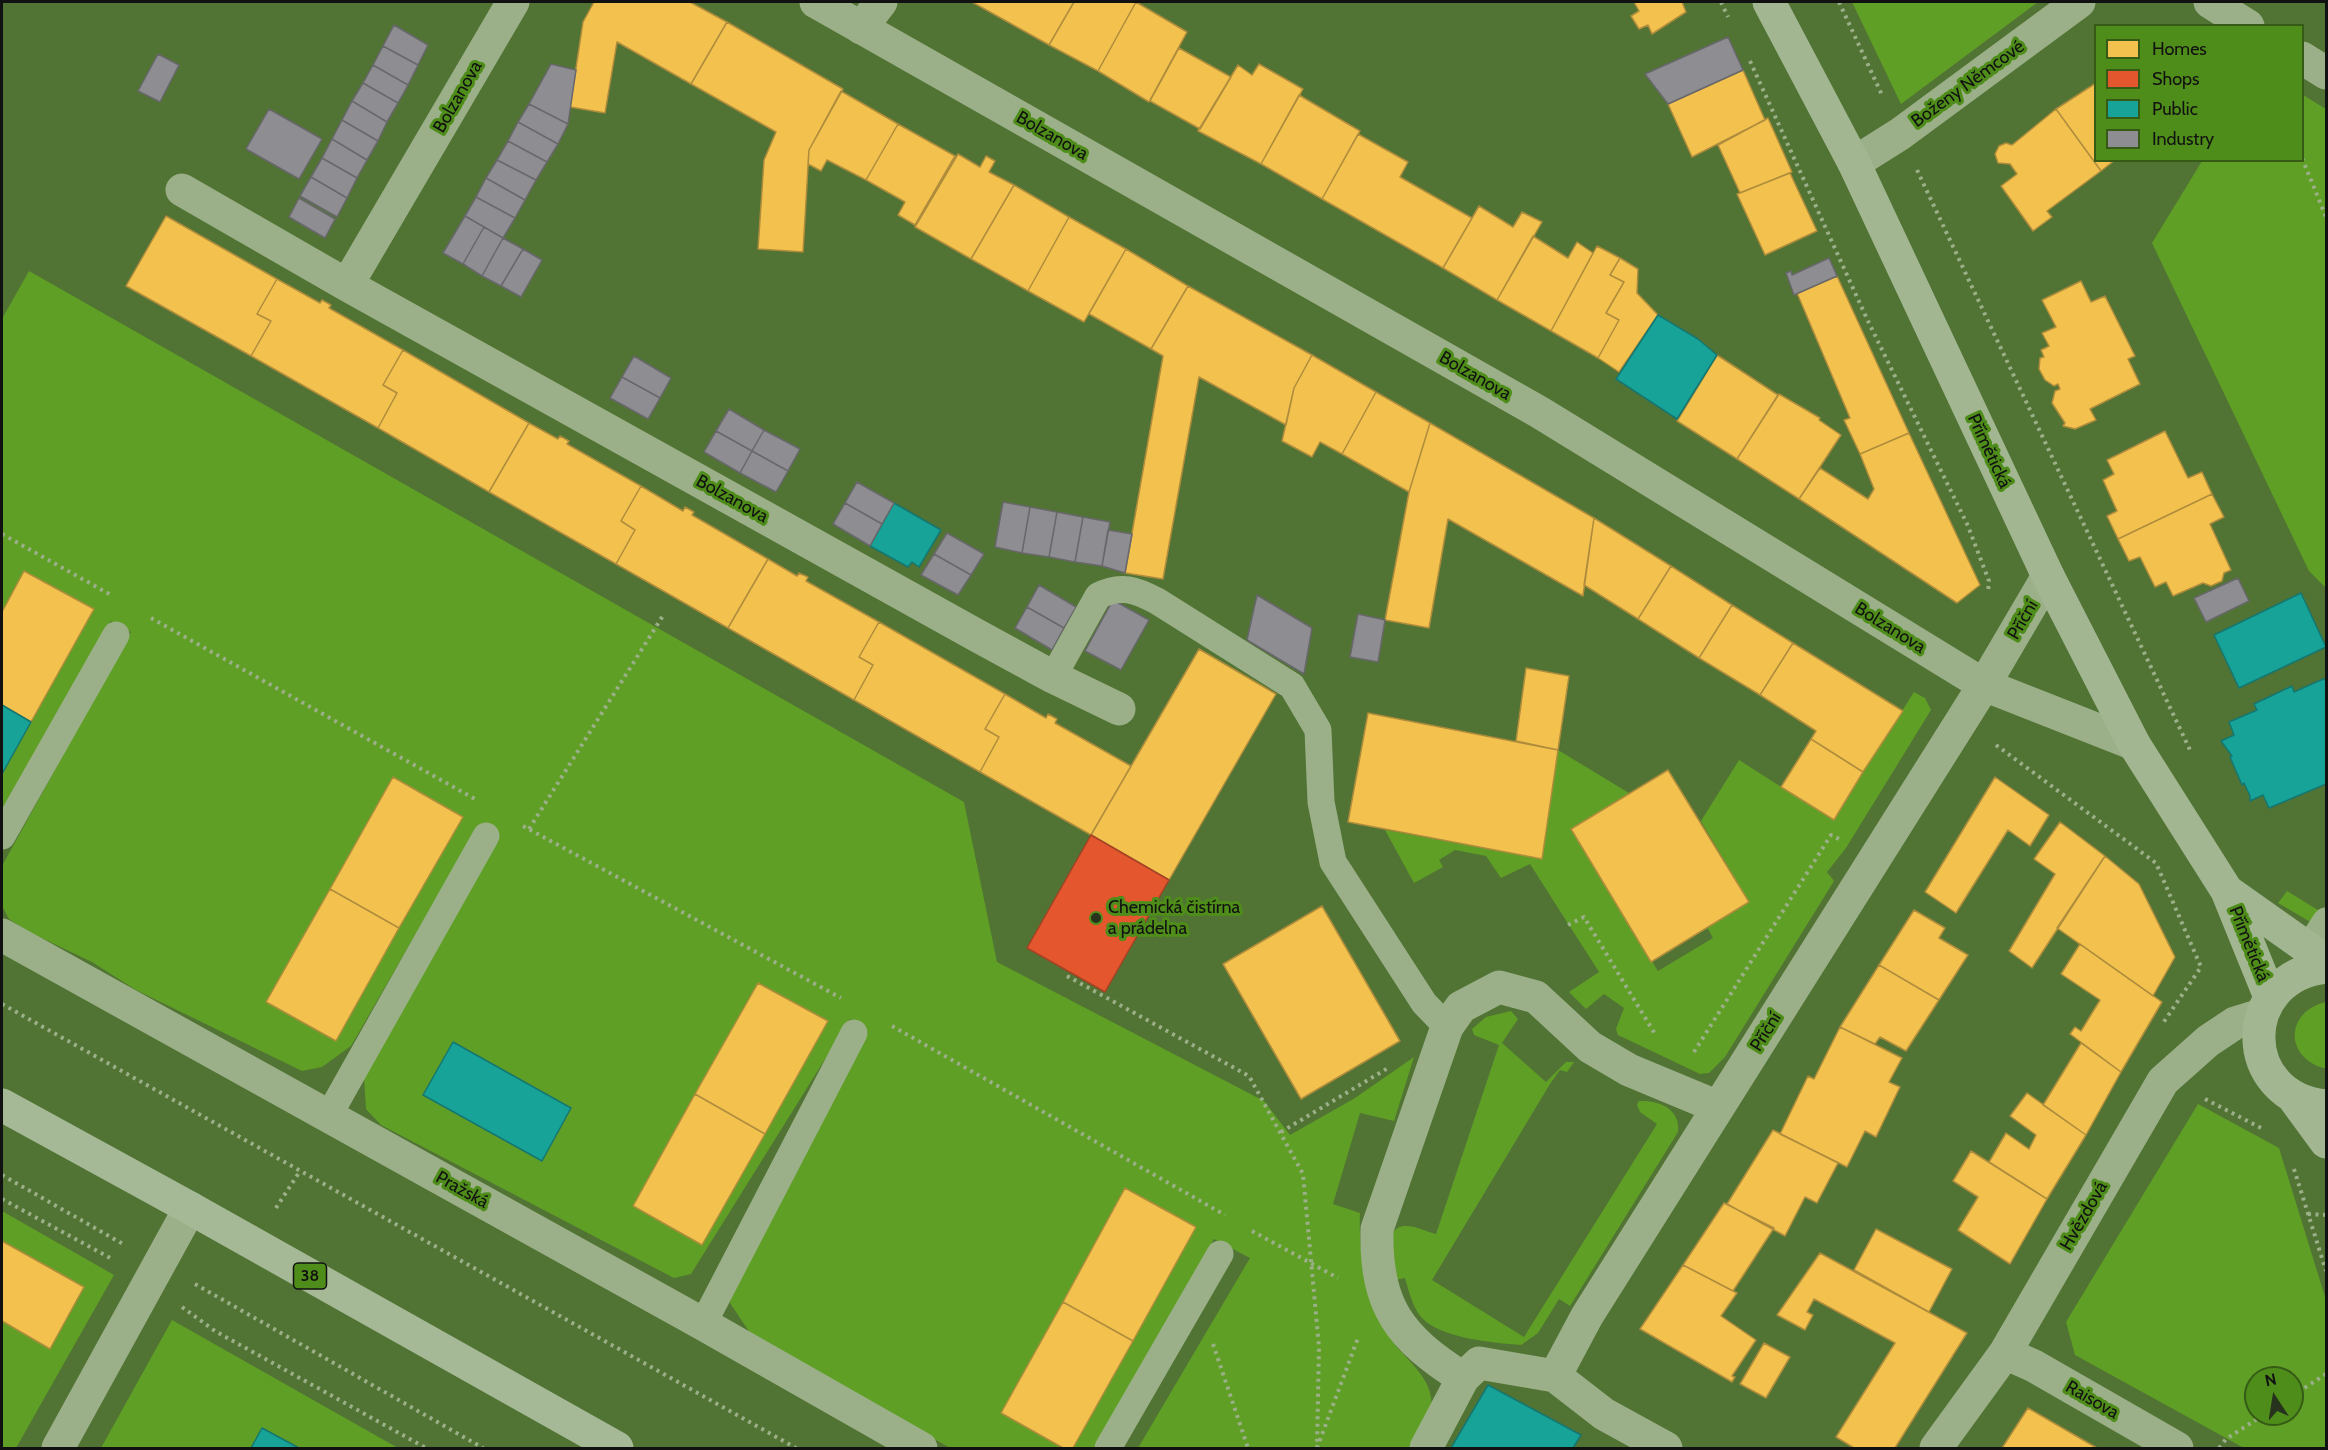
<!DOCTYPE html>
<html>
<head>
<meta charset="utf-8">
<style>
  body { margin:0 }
  #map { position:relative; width:2328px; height:1450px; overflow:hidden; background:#517334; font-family:Cabin,sans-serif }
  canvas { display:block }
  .frame { position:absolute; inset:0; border:3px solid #111; pointer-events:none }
  .legend { position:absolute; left:2094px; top:24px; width:210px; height:138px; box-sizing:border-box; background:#4f8d1a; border:2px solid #365b16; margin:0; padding:8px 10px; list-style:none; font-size:18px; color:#111 }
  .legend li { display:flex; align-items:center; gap:12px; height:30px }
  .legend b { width:30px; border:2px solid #365b16 }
  .north { position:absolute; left:2244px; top:1366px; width:60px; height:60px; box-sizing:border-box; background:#4f8d1a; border:2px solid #365b16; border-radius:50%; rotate:348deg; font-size:16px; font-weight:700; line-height:24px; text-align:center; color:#111 }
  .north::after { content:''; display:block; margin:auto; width:21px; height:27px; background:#27331d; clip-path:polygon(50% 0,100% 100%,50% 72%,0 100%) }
</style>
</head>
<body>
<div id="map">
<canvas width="2328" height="1450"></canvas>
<div class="frame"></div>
<ul class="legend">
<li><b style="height:16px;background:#f2c14e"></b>Homes</li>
<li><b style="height:16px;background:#e4572e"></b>Shops</li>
<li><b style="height:16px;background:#17a398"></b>Public</li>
<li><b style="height:16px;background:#8d8d92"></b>Industry</li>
</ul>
<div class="north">N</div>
</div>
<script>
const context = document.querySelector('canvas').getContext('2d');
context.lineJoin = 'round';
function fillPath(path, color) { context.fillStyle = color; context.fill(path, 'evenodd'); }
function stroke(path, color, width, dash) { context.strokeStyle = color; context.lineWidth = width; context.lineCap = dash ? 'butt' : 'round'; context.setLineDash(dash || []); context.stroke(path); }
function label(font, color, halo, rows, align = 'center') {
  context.font = font + ' Cabin,sans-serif'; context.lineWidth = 6; context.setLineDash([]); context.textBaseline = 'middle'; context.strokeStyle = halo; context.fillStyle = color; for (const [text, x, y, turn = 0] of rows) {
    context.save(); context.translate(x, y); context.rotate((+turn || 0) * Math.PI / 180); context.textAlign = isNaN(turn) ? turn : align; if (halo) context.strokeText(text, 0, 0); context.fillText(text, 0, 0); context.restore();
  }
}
fillPath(new Path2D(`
  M 1852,2 L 2038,2 L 1901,104 Z
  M 2303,95 L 2326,109 L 2326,588 L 2309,571 L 2152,243 L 2202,161 L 2302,160 Z
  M 29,271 L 964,802 L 997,962 L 1264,1101 L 1290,1135 L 1355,1098 L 1414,1057 L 1394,1121 L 1360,1113 L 1333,1204 L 1360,1213 C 1358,1252 1367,1298 1387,1333 C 1399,1355 1427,1371 1431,1397 C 1434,1414 1420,1433 1413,1448 L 1138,1448 L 1250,1258 L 1214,1239 L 1094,1448 L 950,1448 L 750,1333 L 730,1303 L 735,1272 L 868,1032 L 850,1019 L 691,1274 L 674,1278 L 381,1125 L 366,1109 L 364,1077 L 499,837 L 478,826 L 351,1046 L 322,1067 L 302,1071 L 136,990 L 92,962 L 29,932 L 9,919 L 2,906 L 2,866 L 131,632 L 111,621 L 2,819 L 2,319 Z
  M 1914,692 L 1925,698 L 1931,710 L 1846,848 L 1827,872 L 1834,881 L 1725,1057 L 1709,1073 L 1700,1074 L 1618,1035 L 1616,1029 L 1624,1008 L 1604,994 L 1586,1009 L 1569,992 L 1599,972 L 1530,864 L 1501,878 L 1486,856 L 1455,850 L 1439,860 L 1443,867 L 1414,883 L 1385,830 L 1542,859 L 1558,750 L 1629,793 L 1571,829 L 1658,971 L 1713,938 L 1707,927 L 1749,902 L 1701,821 L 1739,760 L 1833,820 Z
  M 2287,891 L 2326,915 L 2326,931 L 2278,903 Z
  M 2326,1002 L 2326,1068 L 2323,1068 C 2284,1056 2286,1011 2326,1002 Z
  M 1511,1011 L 1518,1019 L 1502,1043 L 1546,1082 L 1566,1062 L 1574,1062 L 1567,1072 L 1560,1070 L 1550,1084 L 1432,1280 L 1524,1337 L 1657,1124 L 1640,1112 L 1637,1105 L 1639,1101 C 1659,1100 1681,1109 1678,1132 L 1570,1306 L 1559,1299 L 1538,1333 L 1521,1345 C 1494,1343 1439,1338 1421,1317 C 1412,1306 1409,1291 1405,1278 L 1395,1280 C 1392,1266 1380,1225 1407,1226 C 1416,1226 1427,1232 1436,1234 L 1499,1045 L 1474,1035 L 1472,1029 L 1486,1017 Z
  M 2198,1104 L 2279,1148 L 2326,1300 L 2326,1448 L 2244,1448 L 2075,1355 L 2066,1322 ZM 2256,1378 L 2292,1378 L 2292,1414 L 2256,1414 Z
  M 2,1211 L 114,1275 L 16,1448 L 2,1448 L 2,1321 L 50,1348 L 84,1287 L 2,1241 Z
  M 172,1320 L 398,1448 L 298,1448 L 263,1428 L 251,1448 L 101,1448 Z`), '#5f9f25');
const homes = new Path2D(`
  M 594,2 L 690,2 L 727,22 L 691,84 L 617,42 L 605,113 L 570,107 L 583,22 Z
  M 972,2 L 1074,2 L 1049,45 Z
  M 1074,2 L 1136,2 L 1098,71 L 1049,45 Z
  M 1136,2 L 1187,32 L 1149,102 L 1098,71 Z
  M 1634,2 L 1682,2 L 1686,12 L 1652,34 L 1648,25 L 1639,29 L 1631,16 L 1639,11 Z
  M 727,22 L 843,89 L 809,150 L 803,252 L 758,249 L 764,160 L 776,132 L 691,84 Z
  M 1179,48 L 1231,77 L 1200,129 L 1150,101 Z
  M 1259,64 L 1303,89 L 1261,164 L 1198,131 L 1238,65 L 1252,75 Z
  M 1743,70 L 1765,120 L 1692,157 L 1668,104 Z
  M 2096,83 L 2096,160 L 2115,160 L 2101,171 L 2056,109 Z
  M 841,91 L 898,124 L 866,180 L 827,160 L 821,171 L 808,164 L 809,150 Z
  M 1299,95 L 1360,131 L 1322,199 L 1261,164 Z
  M 2056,109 L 2101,171 L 2047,211 L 2052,217 L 2033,231 L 2001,186 L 2017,174 L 2010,164 L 1998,163 L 1995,154 L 1999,146 L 2006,143 L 2012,145 Z
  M 1768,118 L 1792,172 L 1740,193 L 1718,145 Z
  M 898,124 L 955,156 L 915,225 L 898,215 L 905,202 L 866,180 Z
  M 1358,134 L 1408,162 L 1400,177 L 1472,218 L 1443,268 L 1322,199 Z
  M 958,154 L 980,167 L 986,156 L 995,161 L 989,172 L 1014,185 L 971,259 L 915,227 Z
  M 1790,173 L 1817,231 L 1765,255 L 1737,194 Z
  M 1014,185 L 1069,217 L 1028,291 L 971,259 Z
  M 1479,206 L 1513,227 L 1522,212 L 1542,222 L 1497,300 L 1443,268 Z
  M 166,216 L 277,279 L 257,314 L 271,321 L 251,356 L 126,286 Z
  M 1069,217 L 1126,249 L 1084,322 L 1028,291 Z
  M 1533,236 L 1568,258 L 1577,242 L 1593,253 L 1551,331 L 1497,300 Z
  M 1597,246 L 1620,258 L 1610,275 L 1624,282 L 1606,313 L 1619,320 L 1598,358 L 1551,331 Z
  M 1126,249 L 1188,286 L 1151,349 L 1089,314 Z
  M 1620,258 L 1638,269 L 1637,293 L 1658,315 L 1619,372 L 1598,358 L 1619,320 L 1606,313 L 1624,282 L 1610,275 Z
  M 1837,276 L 1909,433 L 1860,454 L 1844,420 L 1850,418 L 1797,293 Z
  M 277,279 L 320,303 L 322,300 L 331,305 L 329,308 L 403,350 L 383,385 L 397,393 L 378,428 L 251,356 L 271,321 L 257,314 Z
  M 2081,281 L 2091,302 L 2105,296 L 2135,356 L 2128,359 L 2140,384 L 2090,409 L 2096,420 L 2075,429 L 2063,426 L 2065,423 L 2052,403 L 2055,391 L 2060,389 L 2058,384 L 2054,386 L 2045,380 L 2039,369 L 2040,358 L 2044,357 L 2041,350 L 2049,346 L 2042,333 L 2056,327 L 2042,300 Z
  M 1188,286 L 1312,355 L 1294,388 L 1286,425 L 1199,377 L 1163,579 L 1125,573 L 1163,356 L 1151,349 Z
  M 403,350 L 529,423 L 489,492 L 378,428 L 397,393 L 383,385 Z
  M 1312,355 L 1376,392 L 1342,454 L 1320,442 L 1312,457 L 1282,441 L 1294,388 Z
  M 1717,355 L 1778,395 L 1737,459 L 1677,421 Z
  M 1376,392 L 1430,423 L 1409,492 L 1342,454 Z
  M 1779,394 L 1820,418 L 1819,420 L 1841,435 L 1799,499 L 1737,459 Z
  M 529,423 L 558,439 L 560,436 L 569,441 L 567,444 L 641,486 L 621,521 L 635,530 L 616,564 L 489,492 Z
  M 1430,423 L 1594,518 L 1583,596 L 1448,519 L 1429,628 L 1385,620 L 1409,492 Z
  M 2165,431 L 2188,478 L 2202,472 L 2212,494 L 2118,539 L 2107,516 L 2117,511 L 2103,480 L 2114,474 L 2107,460 Z
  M 1909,433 L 1980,585 L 1957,603 L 1799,499 L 1820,468 L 1868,499 L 1874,489 L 1860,454 Z
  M 641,486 L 683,511 L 685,507 L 694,512 L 692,515 L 768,559 L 728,628 L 616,564 L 635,530 L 621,521 Z
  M 2212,494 L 2224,517 L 2210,524 L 2231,570 L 2224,573 L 2222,581 L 2211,586 L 2203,583 L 2173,596 L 2166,582 L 2155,587 L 2140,557 L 2129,561 L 2118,539 Z
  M 1594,518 L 1671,566 L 1638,619 L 1584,585 Z
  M 768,559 L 797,576 L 799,573 L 808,577 L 806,581 L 879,622 L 859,657 L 873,665 L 854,700 L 728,628 Z
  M 1671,566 L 1732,605 L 1699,658 L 1638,619 Z
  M 24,571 L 94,609 L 31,722 L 2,705 L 2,612 Z
  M 1732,605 L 1793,643 L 1760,695 L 1699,658 Z
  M 879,622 L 1005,694 L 985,729 L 999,737 L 980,772 L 854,700 L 873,665 L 859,657 Z
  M 1793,643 L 1903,711 L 1863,772 L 1811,739 L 1816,731 L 1760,695 Z
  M 1199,649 L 1276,694 L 1169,880 L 1091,835 Z
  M 1526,668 L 1569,676 L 1558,750 L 1516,741 Z
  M 1005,694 L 1046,718 L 1048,714 L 1057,719 L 1055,723 L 1131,766 L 1091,835 L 980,772 L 999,737 L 985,729 Z
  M 1368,713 L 1558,750 L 1542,859 L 1348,822 Z
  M 1811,739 L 1863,772 L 1834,820 L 1781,787 Z
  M 1668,770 L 1749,902 L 1651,962 L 1571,829 Z
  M 393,777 L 463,817 L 399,928 L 330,889 Z
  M 1995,777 L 2049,815 L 2030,846 L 2008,830 L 1956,913 L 1925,892 Z
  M 2060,822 L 2105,856 L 2032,968 L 2009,951 L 2055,874 L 2034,859 Z
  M 2105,856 L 2139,884 L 2175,957 L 2153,996 L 2057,928 Z
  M 330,889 L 399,928 L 336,1041 L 266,1002 Z
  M 1322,906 L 1400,1041 L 1301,1099 L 1223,964 Z
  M 1914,910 L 1945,928 L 1939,938 L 1968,955 L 1939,1000 L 1879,965 Z
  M 2080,944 L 2162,1002 L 2121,1072 L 2070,1034 L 2075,1027 L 2081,1031 L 2100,1000 L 2061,974 Z
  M 1879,965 L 1939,1000 L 1906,1051 L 1880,1037 L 1875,1044 L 1840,1027 Z
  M 758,983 L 828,1021 L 765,1134 L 695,1094 Z
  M 1840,1027 L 1902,1058 L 1889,1082 L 1900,1087 L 1876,1137 L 1865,1131 L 1847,1167 L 1780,1134 L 1808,1076 L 1814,1079 Z
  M 2081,1043 L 2121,1072 L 2086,1135 L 2043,1105 Z
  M 2027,1093 L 2086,1135 L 2047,1199 L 1989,1162 L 2006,1133 L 2029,1149 L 2036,1135 L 2010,1116 Z
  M 695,1094 L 765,1134 L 702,1245 L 633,1206 Z
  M 1773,1130 L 1838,1163 L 1817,1203 L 1805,1197 L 1785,1236 L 1727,1204 Z
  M 1971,1151 L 2047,1199 L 2010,1264 L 1958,1230 L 1978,1197 L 1953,1181 Z
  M 1125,1188 L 1196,1227 L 1133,1341 L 1063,1302 Z
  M 1724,1203 L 1774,1228 L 1733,1291 L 1683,1265 Z
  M 1876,1229 L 1952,1269 L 1929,1312 L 1854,1270 Z
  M 2,1241 L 84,1287 L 50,1349 L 2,1321 Z
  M 1820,1253 L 1967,1333 L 1895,1448 L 1854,1448 L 1836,1437 L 1895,1343 L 1814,1299 L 1807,1312 L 1813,1315 L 1805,1330 L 1777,1315 Z
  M 1683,1265 L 1737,1293 L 1721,1316 L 1756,1340 L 1732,1376 L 1735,1377 L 1732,1382 L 1640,1329 Z
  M 1063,1302 L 1133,1341 L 1073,1448 L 1063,1448 L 1001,1413 Z
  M 1764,1343 L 1790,1357 L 1766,1398 L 1740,1384 Z
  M 2028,1408 L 2097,1448 L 2002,1448 Z`);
fillPath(homes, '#f2c14e');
stroke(homes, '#ae8c3c', 1.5);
const shops = new Path2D(`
  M 1091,835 L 1169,880 L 1105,992 L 1027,948 Z`);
fillPath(shops, '#e4572e');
stroke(shops, '#a54225', 1.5);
const public = new Path2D(`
  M 1658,315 L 1698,339 L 1717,355 L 1677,419 L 1616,379 Z
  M 894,503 L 941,530 L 919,567 L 912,562 L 908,567 L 870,546 Z
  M 2301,593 L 2326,647 L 2239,688 L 2214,635 Z
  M 2323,679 L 2326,680 L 2326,784 L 2269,808 L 2263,795 L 2250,801 L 2250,796 L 2244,783 L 2242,785 L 2230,757 L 2232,756 L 2221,741 L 2234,735 L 2229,722 L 2257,710 L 2254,704 L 2292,686 L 2294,692 Z
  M 2,705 L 31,722 L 2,774 Z
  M 453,1042 L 571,1108 L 542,1161 L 423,1095 Z
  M 1488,1385 L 1581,1435 L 1573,1448 L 1451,1448 Z
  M 262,1428 L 299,1448 L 251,1448 Z`);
fillPath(public, '#17a398');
stroke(public, '#157770', 1.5);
const industry = new Path2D(`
  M 394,25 L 428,45 L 418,65 L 383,46 Z
  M 1728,37 L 1743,70 L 1668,104 L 1645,74 Z
  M 383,46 L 418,65 L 408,85 L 373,65 Z
  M 158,54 L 179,65 L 160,102 L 138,91 Z
  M 551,64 L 576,70 L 568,124 L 529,104 Z
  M 373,65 L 408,85 L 398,103 L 363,83 Z
  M 363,83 L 398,103 L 387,122 L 352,101 Z
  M 352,101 L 387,122 L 378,141 L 342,120 Z
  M 529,104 L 568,124 L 558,144 L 518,122 Z
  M 269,109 L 322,139 L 299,179 L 246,149 Z
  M 342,120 L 378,141 L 367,160 L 332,139 Z
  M 518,122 L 558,144 L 547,162 L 508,141 Z
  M 332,139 L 367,160 L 357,178 L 322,158 Z
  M 508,141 L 547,162 L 536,180 L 497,160 Z
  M 322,158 L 357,178 L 347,198 L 311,177 Z
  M 497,160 L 536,180 L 525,200 L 486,178 Z
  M 311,177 L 347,198 L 337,217 L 300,196 Z
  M 486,178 L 525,200 L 515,218 L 476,197 Z
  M 476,197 L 515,218 L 503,238 L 465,216 Z
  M 299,198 L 335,219 L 325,238 L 289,217 Z
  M 465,216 L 484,227 L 463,264 L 443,253 Z
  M 484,227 L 503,238 L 482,276 L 463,264 Z
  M 503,238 L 523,249 L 501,286 L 482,276 Z
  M 523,249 L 542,260 L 521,297 L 501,286 Z
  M 1829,258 L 1837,276 L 1794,295 L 1786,273 L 1791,271 L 1792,275 Z
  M 634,356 L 671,378 L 660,398 L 622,377 Z
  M 622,377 L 660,398 L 648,419 L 610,398 Z
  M 729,409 L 764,430 L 752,451 L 716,431 Z
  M 764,430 L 800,449 L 788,471 L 752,451 Z
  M 716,431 L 752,451 L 740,473 L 704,452 Z
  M 752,451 L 788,471 L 776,492 L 740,473 Z
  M 857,482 L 894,503 L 882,524 L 845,503 Z
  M 1003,502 L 1030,507 L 1022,553 L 995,547 Z
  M 845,503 L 882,524 L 870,546 L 833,524 Z
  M 1030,507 L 1057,512 L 1049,557 L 1022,553 Z
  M 1057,512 L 1083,517 L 1075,562 L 1049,557 Z
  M 1083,517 L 1110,522 L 1102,566 L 1075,562 Z
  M 1108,530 L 1132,534 L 1125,573 L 1102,566 Z
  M 947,533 L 984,554 L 971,575 L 934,554 Z
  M 934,554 L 971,575 L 958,595 L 921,575 Z
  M 2238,578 L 2249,601 L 2206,622 L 2194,598 Z
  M 1039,585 L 1076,607 L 1064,628 L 1027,607 Z
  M 1257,595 L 1312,628 L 1304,674 L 1247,640 Z
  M 1113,600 L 1149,620 L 1121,670 L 1085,651 Z
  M 1027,607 L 1064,628 L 1052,650 L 1015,628 Z
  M 1358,614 L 1385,620 L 1378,662 L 1350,657 Z`);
fillPath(industry, '#8d8d92');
stroke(industry, '#68686b', 1.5);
stroke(new Path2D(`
  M 1721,2 L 1728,17
  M 1839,2 L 1882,95
  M 1750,61 L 1867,319 L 1968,526 L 1989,581 L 1988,592
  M 2302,158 L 2326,217
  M 1917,170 L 2190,750
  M 2,534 L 111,595
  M 151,618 L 475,799
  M 1996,745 L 2156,863 L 2201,967 L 2163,1023
  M 523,826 L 841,998
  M 529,829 L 664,614
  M 1568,925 L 1584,917 L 1655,1034
  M 1067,976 L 1249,1076 L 1303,1174 L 1319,1347 L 1317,1447
  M 2,1004 L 796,1448
  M 892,1026 L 1225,1215
  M 1694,1052 L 1831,835 L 1839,839
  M 2205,1099 L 2265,1130
  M 1281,1132 L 1388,1068
  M 2294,1169 L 2326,1271
  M 2,1175 L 123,1244
  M 2,1199 L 114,1260
  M 276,1208 L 300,1171
  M 2308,1214 L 2326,1215
  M 1252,1231 L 1338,1278
  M 195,1284 L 483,1448
  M 182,1307 L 215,1331 L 426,1448
  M 1213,1344 L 1248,1448
  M 2292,1396 L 2326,1374
  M 1317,1448 L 1358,1338
  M 2219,1448 L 2226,1439 L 2265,1414`), '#9bb088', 4, [3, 4.5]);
stroke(new Path2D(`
  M 1053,677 L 1098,596 C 1121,584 1136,590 1157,601 L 1292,686 L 1318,730 L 1321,802 L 1333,862 L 1424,1003 L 1447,1027
  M 2,836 L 116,635
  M 2309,947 L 2326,921
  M 329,1115 L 486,836
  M 703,1324 L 854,1033
  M 1108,1448 L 1220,1254`), '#9bb088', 27);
stroke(new Path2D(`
  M 816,2 L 1539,412 L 1984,685 L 2134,744
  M 2210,2 L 2248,26
  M 861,28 L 881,2
  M 2302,58 L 2326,73
  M 1854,163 L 1900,134 L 2079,2
  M 182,190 L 347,285 L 976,635 L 1053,677 L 1119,709
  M 347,285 L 513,2
  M 2,935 L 703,1324 L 921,1448
  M 2005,1353 L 2034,1366 L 2177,1448
  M 1555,1376 L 1587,1316 L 1984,685 L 2048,576
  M 1463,1378 C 1400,1338 1375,1307 1377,1229 L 1447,1027 L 1461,1007 L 1499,987 L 1536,997 L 1590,1047 L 1629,1070 L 1718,1107
  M 58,1448 L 190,1208
  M 1426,1448 L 1463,1378 L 1479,1363 L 1555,1376 L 1604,1414 L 1666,1448
  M 1936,1448 L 2005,1353 L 2163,1081 L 2208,1041 L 2235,1023 L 2261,1015`), '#9bb088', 33);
stroke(new Path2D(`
  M 1769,2 L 1854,163 L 2048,576 L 2134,744 L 2227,891 L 2270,997
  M 2227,891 L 2326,961
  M 2326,967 C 2236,977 2237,1098 2326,1106
  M 2293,1097 L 2326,1142`), '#a2b691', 33);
stroke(new Path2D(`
  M 2,1105 L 190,1208 L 617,1448`), '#a5b996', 33);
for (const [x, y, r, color] of [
  [1096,918,6,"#27331d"]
]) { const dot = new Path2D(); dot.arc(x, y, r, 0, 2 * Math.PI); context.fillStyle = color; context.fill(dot); stroke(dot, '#4f8d1a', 2); }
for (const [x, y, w] of [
  [310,1276,33]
]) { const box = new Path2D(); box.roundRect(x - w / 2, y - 13, w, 26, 4.5); context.fillStyle = '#4f8d1a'; context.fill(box); stroke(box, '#111', 1.5); }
label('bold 16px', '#111', null, [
  ["38",310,1276]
]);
label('18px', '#111', '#4f8d1a', [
  ["Boženy Němcové",1968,84,-36],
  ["Bolzanova",458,97,-60],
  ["Bolzanova",1052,136,30],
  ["Bolzanova",1475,376,30],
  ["Přímětická",1989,451,65],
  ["Bolzanova",732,499,29],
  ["Příční",2023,620,-60],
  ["Bolzanova",1890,628,32],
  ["Přímětická",2249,944,68],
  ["Příční",1766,1032,-58],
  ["Pražská",462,1190,29],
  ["Hvězdová",2084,1216,-60],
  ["Raisova",2092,1400,30]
]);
label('18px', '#111', '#4f8d1a', [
  ["Chemická čistírna",1108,908],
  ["a prádelna",1108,929]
], 'left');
</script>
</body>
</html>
